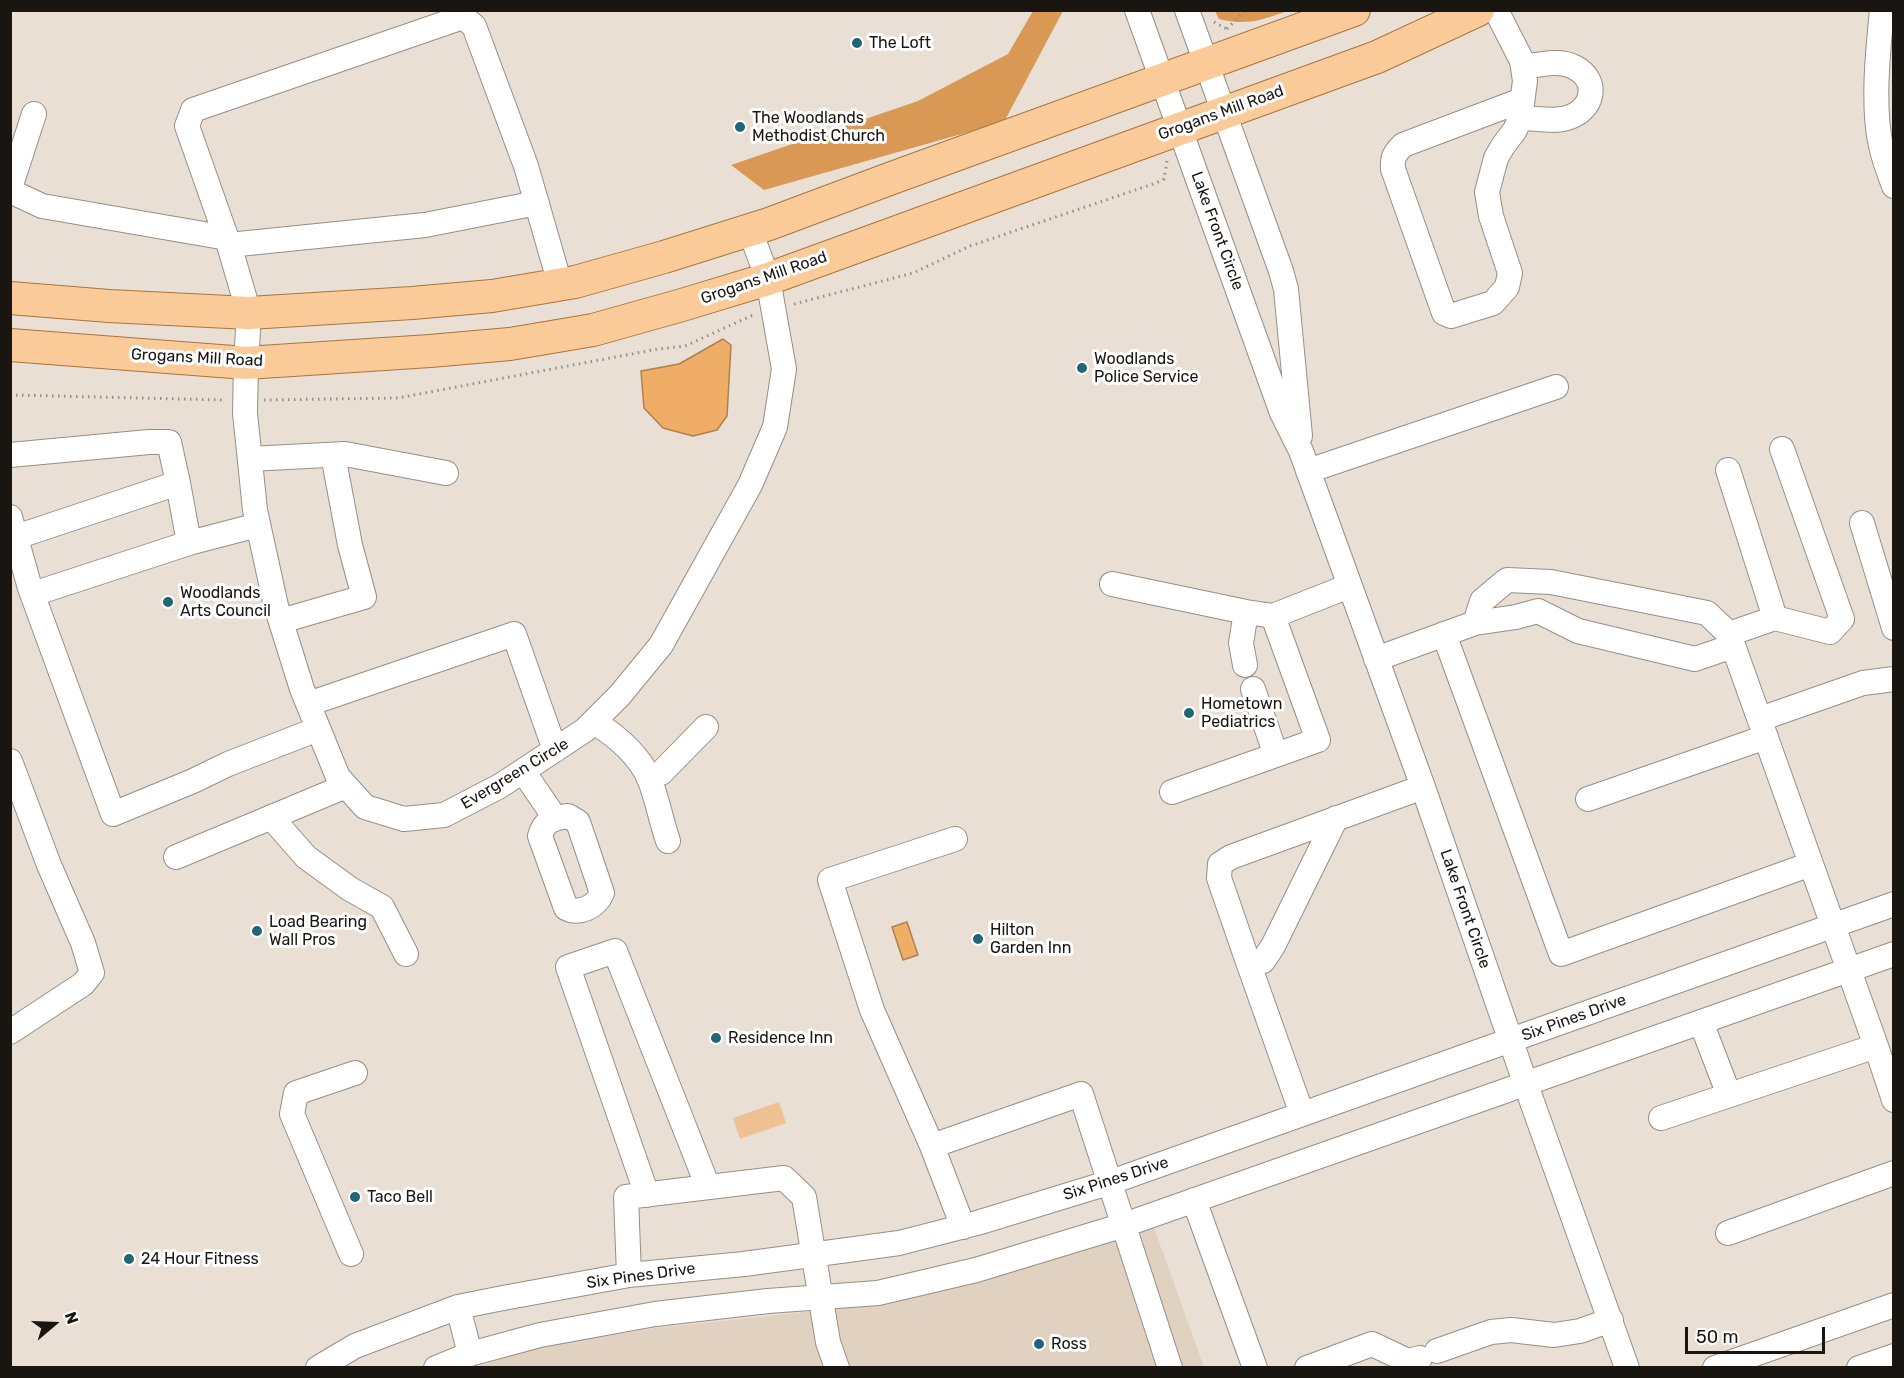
<!DOCTYPE html>
<html>
<head>
<meta charset="utf-8">
<style>
  body { margin:0 }
  #map { position:relative; width:1904px; height:1378px; overflow:hidden; background:#e9dfd5; font-family:Rubik,sans-serif }
  canvas { display:block }
  .frame { position:absolute; inset:0; border:12px solid #191612; pointer-events:none }
  .north { position:absolute; left:24px; top:1294px; width:60px; height:60px; -webkit-text-stroke:4px #fff; paint-order:stroke; rotate:71deg; font-size:16px; font-weight:700; line-height:24px; text-align:center; color:#191612 }
  .north::after { content:''; display:block; margin:auto; width:21px; height:27px; background:#191612; clip-path:polygon(50% 0,100% 100%,50% 72%,0 100%) }
  .scale { position:absolute; left:1685px; top:1327px; width:140px; height:27px; box-sizing:border-box; border:3px solid #191612; border-top:0; padding-left:8px; font-size:18px; line-height:21px; white-space:nowrap; color:#191612; -webkit-text-stroke:4px #fff; paint-order:stroke }
</style>
</head>
<body>
<div id="map">
<canvas width="1904" height="1378"></canvas>
<div class="frame"></div>
<div class="north">N</div>
<div class="scale">50 m</div>
</div>
<script>
const context = document.querySelector('canvas').getContext('2d');
context.lineJoin = 'round';
function fillPath(path, color) { context.fillStyle = color; context.fill(path, 'evenodd'); }
function stroke(path, color, width, dash) { context.strokeStyle = color; context.lineWidth = width; context.lineCap = dash ? 'butt' : 'round'; context.setLineDash(dash || []); context.stroke(path); }
function label(font, color, halo, rows, align = 'center') {
  context.font = font + ' Rubik,sans-serif'; context.lineWidth = 6; context.setLineDash([]); context.textBaseline = 'middle'; context.strokeStyle = halo; context.fillStyle = color; for (const [text, x, y, turn = 0] of rows) {
    context.save(); context.translate(x, y); context.rotate((+turn || 0) * Math.PI / 180); context.textAlign = isNaN(turn) ? turn : align; if (halo) context.strokeText(text, 0, 0); context.fillText(text, 0, 0); context.restore();
  }
}
fillPath(new Path2D(`
  M 1154,1228 L 1204,1367 L 474,1368 L 543,1346 L 657,1328 L 882,1304 L 981,1280 Z`), '#e0d1c1');
fillPath(new Path2D(`
  M 779,1102 L 786,1123 L 740,1139 L 733,1118 Z`), '#efc092');
fillPath(new Path2D(`
  M 1033,11 L 1063,11 L 1004,122 L 764,190 L 731,165 L 918,101 L 1008,54 Z
  M 1215,11 L 1288,11 C 1261,20 1248,26 1219,19 Z`), '#d99954');
const water = new Path2D(`
  M 723,339 L 731,345 L 727,416 L 717,430 L 693,436 L 663,428 L 644,408 L 641,371 L 679,364 Z
  M 907,922 L 918,955 L 903,960 L 892,927 Z`);
fillPath(water, '#efad68');
stroke(water, '#af804e', 1.5);
const minor = new Path2D(`
  M 1137,10 L 1282,413 L 1301,451 L 1423,787 L 1525,1082 L 1627,1368
  M 1187,10 L 1281,271 L 1286,289 L 1300,436
  M 1496,10 L 1522,61 L 1525,81 L 1520,118 L 1515,130 L 1503,146 L 1496,158 L 1487,192 L 1491,216 L 1510,273 L 1507,287 L 1493,303 L 1451,316 L 1444,313 L 1393,169 C 1392,157 1395,153 1403,145 L 1522,100
  M 1882,10 C 1878,51 1872,106 1881,146 C 1884,159 1889,173 1894,186
  M 1520,118 C 1535,118 1554,122 1567,118 C 1594,110 1600,80 1574,67 C 1559,59 1538,65 1523,67
  M 10,188 L 34,114
  M 10,191 L 42,206 L 227,238
  M 229,245 L 425,225 L 537,203
  M 560,284 L 526,166 L 474,26 L 463,17 L 193,110 L 187,126 L 229,245 L 249,313 L 246,363 L 245,413 L 255,510 L 276,606 L 302,689 L 338,777 L 365,807 L 404,819 L 444,815 L 500,786 L 585,730 L 620,695 L 661,645 L 750,485 L 775,427 L 784,369 L 768,279 L 750,231
  M 10,455 L 149,442 L 169,442 L 178,483 L 16,537
  M 250,459 L 345,454 L 446,473
  M 1728,470 L 1775,618
  M 1308,471 L 1556,387
  M 10,517 L 30,588 L 113,814 L 193,781 L 228,764 L 318,729
  M 1862,523 L 1894,628
  M 189,543 L 258,525
  M 1112,584 L 1246,612 L 1273,616 L 1349,586
  M 33,594 L 189,543 L 178,483
  M 281,621 L 364,597 L 350,545 L 333,455
  M 1475,623 L 1516,617 L 1538,611 L 1578,631 L 1695,659 L 1733,646
  M 1444,634 L 1561,954 L 1811,864
  M 1729,634 L 1775,618 L 1830,632 L 1842,619 L 1782,449
  M 1376,659 L 1475,623 L 1482,601 L 1507,580 L 1551,582 L 1707,613 L 1729,634 L 1876,1046 L 1661,1118
  M 1245,665 L 1241,643 L 1246,612
  M 1253,689 L 1276,755
  M 308,704 L 514,634 L 555,750
  M 1760,719 L 1863,683 L 1894,679
  M 594,722 C 615,735 638,754 649,778 C 657,798 661,820 668,841
  M 10,761 L 49,865 L 83,943 L 92,973 L 83,984 L 10,1032
  M 523,771 L 555,818
  M 648,777 L 661,773 L 706,727
  M 1172,792 L 1318,740 L 1273,616
  M 1588,799 L 1766,737
  M 568,816 L 578,822 L 602,893 C 596,907 579,915 566,908 L 540,836 C 544,821 553,818 568,816 Z
  M 271,817 L 306,857 L 350,889 L 382,907 L 406,954
  M 1336,818 L 1273,946 L 1263,961 L 1248,962 L 1219,878 L 1220,864 L 1231,857 L 1423,787
  M 955,839 L 830,880 L 872,1010 L 932,1146 L 963,1227
  M 176,857 L 346,786
  M 1248,962 L 1302,1114
  M 1701,1022 L 1729,1095
  M 1876,1046 L 1894,1100
  M 932,1146 L 1081,1094 L 1170,1368
  M 647,1195 L 568,967 L 615,951 L 708,1187
  M 1194,1200 L 1255,1368
  M 1728,1233 L 1894,1173
  M 351,1254 L 292,1114 L 296,1093 L 355,1073
  M 629,1275 L 626,1197 L 784,1178 L 804,1197 L 828,1342 L 837,1368
  M 458,1307 L 470,1354
  M 1437,1351 L 1491,1332 L 1511,1330 L 1554,1335 L 1580,1331 L 1611,1320
  M 318,1368 L 355,1346 L 458,1307 L 503,1298 L 629,1275 L 744,1264 L 899,1243 L 977,1223 L 1111,1182 L 1894,904
  M 436,1368 L 470,1354 L 540,1335 L 655,1314 L 768,1301 L 878,1293 L 976,1270 L 1124,1225 L 1894,954
  M 1307,1368 L 1372,1344 L 1408,1361 L 1420,1358
  M 1715,1368 L 1894,1305
  M 1859,1368 L 1894,1356`);
const major = new Path2D(`
  M 10,298 L 109,306 L 249,313 L 412,303 L 492,296 L 575,282 L 664,257 L 769,224 L 892,178 L 1354,10
  M 10,345 L 246,363 L 430,351 L 510,344 L 593,330 L 682,305 L 768,279 L 1377,57 L 1478,10`);
stroke(minor, '#978e85', 26);
stroke(major, '#a9753c', 34);
stroke(new Path2D(`
  M 1214,22 L 1227,29
  M 1227,29 L 1243,12 L 1247,10
  M 794,304 L 913,273 L 970,246 L 1156,183 L 1164,179 L 1167,161
  M 10,395 L 225,400
  M 264,400 L 398,398 L 658,349 L 685,346 L 753,315`), '#958e86', 3, [1.5, 4.5]);
stroke(minor, '#fff', 24);
stroke(major, '#facb98', 32);
for (const [x, y, r, color] of [
  [857,43,6,"#206676"],
  [740,127,6,"#206676"],
  [1082,368,6,"#206676"],
  [168,602,6,"#206676"],
  [1189,713,6,"#206676"],
  [257,931,6,"#206676"],
  [978,939,6,"#206676"],
  [716,1038,6,"#206676"],
  [355,1197,6,"#206676"],
  [129,1259,6,"#206676"],
  [1039,1344,6,"#206676"]
]) { const dot = new Path2D(); dot.arc(x, y, r, 0, 2 * Math.PI); context.fillStyle = color; context.fill(dot); stroke(dot, '#fff', 2); }
label('16px', '#191612', '#fff', [
  ["The Loft",869,43],
  ["The Woodlands",752,118],
  ["Methodist Church",752,136],
  ["Woodlands",1094,359],
  ["Police Service",1094,377],
  ["Woodlands",180,593],
  ["Arts Council",180,611],
  ["Hometown",1201,704],
  ["Pediatrics",1201,722],
  ["Load Bearing",269,922],
  ["Wall Pros",269,940],
  ["Hilton",990,930],
  ["Garden Inn",990,948],
  ["Residence Inn",728,1038],
  ["Taco Bell",367,1197],
  ["24 Hour Fitness",141,1259],
  ["Ross",1051,1344]
], 'left');
label('16px', '#191612', '#fff', [
  ["Grogans Mill Road",1221,113,-20],
  ["Lake Front Circle",1217,231,70],
  ["Grogans Mill Road",764,278,-19],
  ["Grogans Mill Road",197,358,3],
  ["Evergreen Circle",515,774,-31],
  ["Lake Front Circle",1465,909,71],
  ["Six Pines Drive",1574,1018,-20],
  ["Six Pines Drive",1116,1179,-18],
  ["Six Pines Drive",641,1276,-8]
]);
</script>
</body>
</html>
